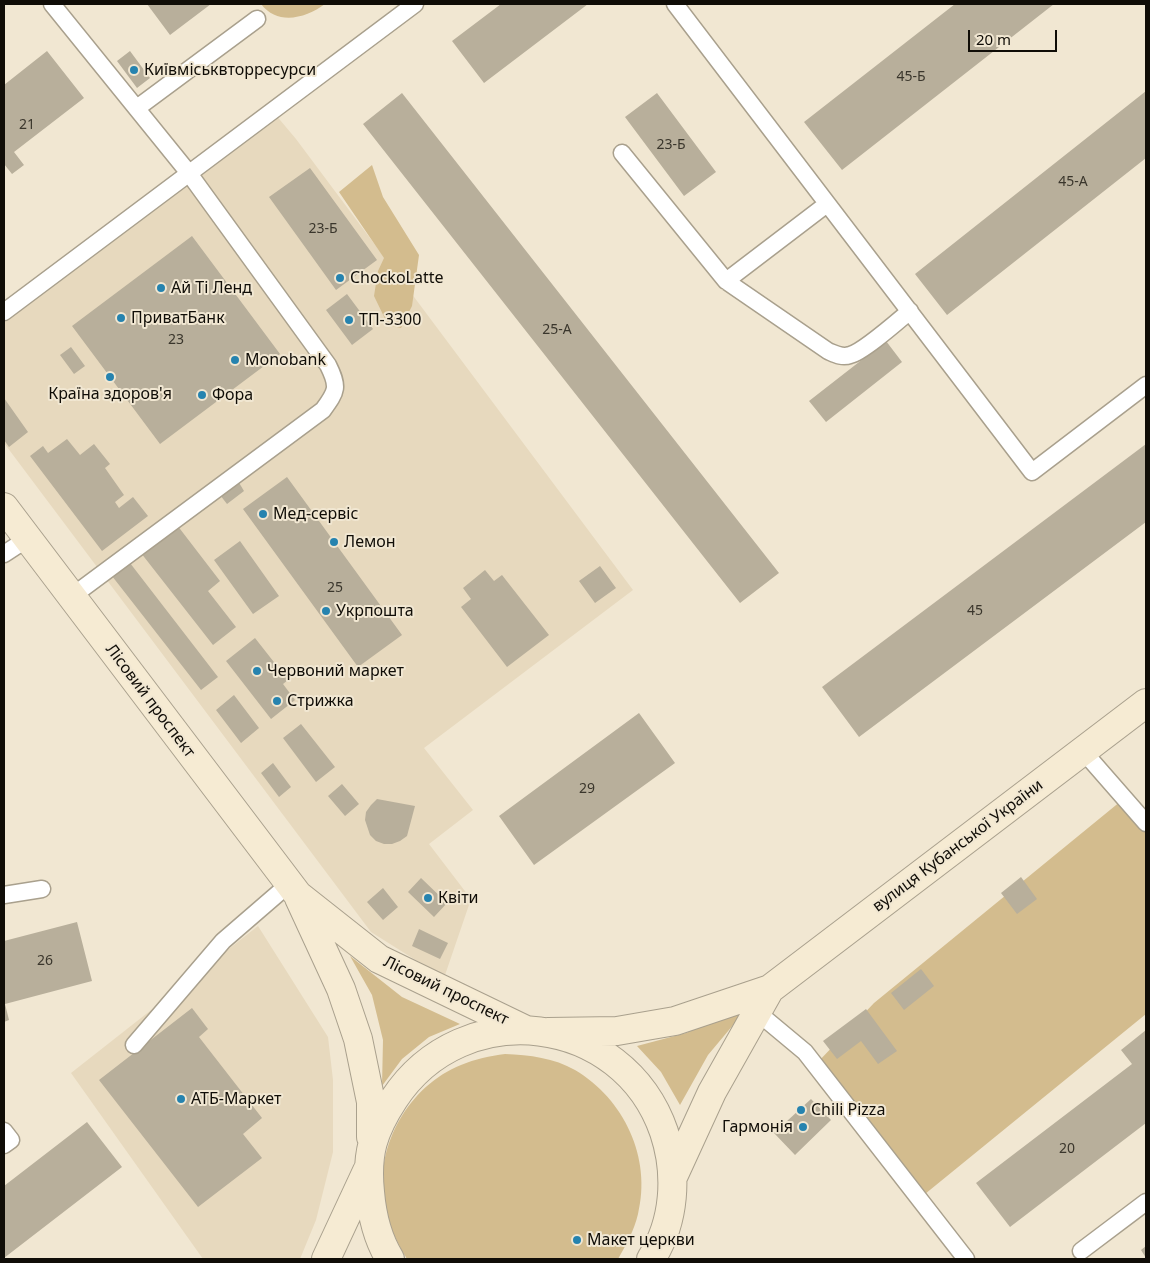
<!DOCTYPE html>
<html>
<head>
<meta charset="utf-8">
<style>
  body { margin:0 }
  #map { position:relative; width:1150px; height:1263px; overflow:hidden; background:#f1e7d2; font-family:"Noto Sans",sans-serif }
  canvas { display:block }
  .frame { position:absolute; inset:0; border:5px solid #100d07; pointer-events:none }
  .scale { position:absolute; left:968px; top:30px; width:89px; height:22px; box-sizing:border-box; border:2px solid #100d07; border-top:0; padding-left:6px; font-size:15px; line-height:18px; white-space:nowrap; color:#100d07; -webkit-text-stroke:4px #f1e7d2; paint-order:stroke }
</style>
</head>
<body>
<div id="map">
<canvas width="1150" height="1263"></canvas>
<div class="frame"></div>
<div class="scale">20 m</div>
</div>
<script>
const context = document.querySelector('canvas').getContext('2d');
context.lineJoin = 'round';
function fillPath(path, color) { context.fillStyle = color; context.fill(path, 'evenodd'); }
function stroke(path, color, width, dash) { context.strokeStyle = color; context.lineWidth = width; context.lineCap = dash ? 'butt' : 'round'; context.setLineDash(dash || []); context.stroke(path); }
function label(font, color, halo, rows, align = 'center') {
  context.font = font + ' "Noto Sans",sans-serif'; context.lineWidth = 4; context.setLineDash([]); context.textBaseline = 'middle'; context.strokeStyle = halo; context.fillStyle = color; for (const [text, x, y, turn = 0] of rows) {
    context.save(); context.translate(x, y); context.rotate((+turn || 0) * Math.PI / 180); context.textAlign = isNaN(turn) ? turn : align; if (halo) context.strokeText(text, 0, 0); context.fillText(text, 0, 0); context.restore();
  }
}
fillPath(new Path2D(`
  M 275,114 L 296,139 L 633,590 L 424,748 L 473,810 L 429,844 L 471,899 L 444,978 L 371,932 L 4,443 L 4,319 Z
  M 258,926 L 328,1037 L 333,1080 L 333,1152 L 316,1220 L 300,1259 L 203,1259 L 71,1073 Z`), '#e7d9be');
fillPath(new Path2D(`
  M 261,4 L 325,4 C 306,18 278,26 261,4 Z
  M 372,165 L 383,197 L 419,255 L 412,306 L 401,328 L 388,325 L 374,296 L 378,271 L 384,258 L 339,192 Z
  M 1121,801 L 1146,832 L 1146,1014 L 925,1194 L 818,1062 L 874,1003 Z
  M 350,956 L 402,997 L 460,1024 L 429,1037 L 402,1059 L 382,1086 L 383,1040 L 372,995 Z
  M 749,1006 L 708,1055 L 680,1105 L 661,1072 L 637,1046 L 686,1033 Z
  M 505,1054 C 530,1055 554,1058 575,1070 C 624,1099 652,1158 638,1214 C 634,1231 626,1245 618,1259 L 407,1259 C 395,1240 387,1221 384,1199 C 375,1145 410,1085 461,1065 C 475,1059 490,1056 505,1054 Z`), '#d3bc8e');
fillPath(new Path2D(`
  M 147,4 L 211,4 L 170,35 Z
  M 501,4 L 588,4 L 484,83 L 452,41 Z
  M 955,4 L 1054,4 L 842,170 L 804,122 Z
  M 47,51 L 84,98 L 14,152 L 24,165 L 12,174 L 4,164 L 4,85 Z
  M 130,51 L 150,78 L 137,88 L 117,61 Z
  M 1146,91 L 1146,158 L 947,315 L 915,274 Z
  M 402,93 L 779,573 L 740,603 L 363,124 Z
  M 657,93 L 716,172 L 684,196 L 625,117 Z
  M 310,168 L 377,260 L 336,290 L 269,197 Z
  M 192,236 L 280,354 L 160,444 L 72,326 Z
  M 347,294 L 373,329 L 352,345 L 326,310 Z
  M 886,341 L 902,362 L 826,422 L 809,401 Z
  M 71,347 L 85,366 L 74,374 L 60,355 Z
  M 4,398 L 28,432 L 9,447 L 4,440 Z
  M 67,439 L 80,455 L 94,444 L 110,464 L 105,468 L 124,495 L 115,502 L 119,508 L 133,497 L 148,516 L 102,551 L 30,456 L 43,446 L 48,453 Z
  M 1146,444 L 1146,522 L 859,737 L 822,687 Z
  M 287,477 L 402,635 L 358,667 L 243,509 Z
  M 238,481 L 244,491 L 227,504 L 220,495 Z
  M 177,525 L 220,581 L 208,591 L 236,627 L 213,645 L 141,553 Z
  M 240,541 L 279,596 L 253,614 L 214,560 Z
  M 130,563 L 218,677 L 201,690 L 112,576 Z
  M 600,566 L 616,588 L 595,603 L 579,581 Z
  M 485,570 L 494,581 L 502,575 L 549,635 L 507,667 L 461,607 L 471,599 L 463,588 Z
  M 255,638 L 288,680 L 283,684 L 295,700 L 271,719 L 226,661 Z
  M 234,695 L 259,728 L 241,743 L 216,710 Z
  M 639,713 L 675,763 L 534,865 L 499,816 Z
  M 301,724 L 335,767 L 316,782 L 283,738 Z
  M 273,763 L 291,787 L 279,797 L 261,773 Z
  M 342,784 L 359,804 L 345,816 L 328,796 Z
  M 377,799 L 415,806 L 407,836 L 400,841 L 392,844 L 384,844 L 376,841 L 370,835 L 365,820 L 366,812 L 371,805 Z
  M 1021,877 L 1037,899 L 1017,914 L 1001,893 Z
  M 421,878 L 447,903 L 434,917 L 408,892 Z
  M 383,888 L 398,907 L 383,920 L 367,902 Z
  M 77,922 L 92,981 L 5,1004 L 9,1020 L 4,1022 L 4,941 Z
  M 419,929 L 448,943 L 440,959 L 412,946 Z
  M 921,969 L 934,986 L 904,1010 L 891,993 Z
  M 192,1008 L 208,1029 L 199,1037 L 262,1118 L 243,1134 L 262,1158 L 198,1207 L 99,1080 Z
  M 866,1009 L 897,1051 L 878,1064 L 861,1041 L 837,1059 L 823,1041 Z
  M 1146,1030 L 1146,1123 L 1010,1227 L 976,1183 L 1132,1064 L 1121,1050 Z
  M 811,1099 L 831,1120 L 795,1155 L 774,1133 Z
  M 87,1122 L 122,1167 L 4,1258 L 4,1186 Z
  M 1146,1246 L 1146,1258 L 1141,1250 Z`), '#b8af9b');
const lane = new Path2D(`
  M 52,4 L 188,172 L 328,365 C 339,387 337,391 323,410 L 71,597
  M 675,4 L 1032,472 L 1146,385
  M 137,108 L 257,19
  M 622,153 L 726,281 L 828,351 C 835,354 842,358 850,355 C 863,352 898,321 910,311
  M 726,281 L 827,204
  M 4,312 L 415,4
  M 4,554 L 27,539
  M 1083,751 L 1146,823
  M 4,895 L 42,889
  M 757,1012 L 805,1052 L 966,1259
  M 134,1045 L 223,941 L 289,884
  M 4,1131 L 11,1140 L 4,1145
  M 1081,1251 L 1146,1202`);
const secondary = new Path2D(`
  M 4,507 L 298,895 L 379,959 L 524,1029
  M 299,898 L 341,989 L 358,1039 L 371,1102 L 371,1137
  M 548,1032 L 617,1031 L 675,1021 L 770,989 L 1146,703
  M 673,1177 L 712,1092 L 770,989
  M 326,1259 L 367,1171
  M 390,1259 C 377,1238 372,1216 370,1192 C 366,1154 373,1131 394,1099 C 463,994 623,1013 664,1132 C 678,1174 675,1222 651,1259`);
stroke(lane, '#a9a08d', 19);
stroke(secondary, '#a9a08d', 30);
stroke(lane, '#fff', 16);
stroke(secondary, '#f6ebd3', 28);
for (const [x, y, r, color] of [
  [134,70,5,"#2683af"],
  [340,278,5,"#2683af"],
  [161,288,5,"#2683af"],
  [121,318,5,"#2683af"],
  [349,320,5,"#2683af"],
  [235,360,5,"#2683af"],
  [110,377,5,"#2683af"],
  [202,395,5,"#2683af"],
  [263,514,5,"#2683af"],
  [334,542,5,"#2683af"],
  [326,611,5,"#2683af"],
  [257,671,5,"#2683af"],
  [277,701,5,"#2683af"],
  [428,898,5,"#2683af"],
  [181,1099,5,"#2683af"],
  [801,1110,5,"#2683af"],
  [803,1127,5,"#2683af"],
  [577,1240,5,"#2683af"]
]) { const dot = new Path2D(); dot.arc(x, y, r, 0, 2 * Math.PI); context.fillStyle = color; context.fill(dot); stroke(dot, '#f1e7d2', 2); }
label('14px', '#3a362c', null, [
  ["45-Б",911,77],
  ["21",27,125],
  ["23-Б",671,145],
  ["45-А",1073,182],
  ["23-Б",323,229],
  ["25-А",557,330],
  ["23",176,340],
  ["25",335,588],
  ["45",975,611],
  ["29",587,789],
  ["26",45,961],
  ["20",1067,1149]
]);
label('16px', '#100d07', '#f1e7d2', [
  ["Київміськвторресурси",144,70],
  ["ChockoLatte",350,278],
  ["Ай Ті Ленд",171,288],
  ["ПриватБанк",131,318],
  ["ТП-3300",359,320],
  ["Monobank",245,360],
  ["Країна здоров'я",110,394,"center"],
  ["Фора",212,395],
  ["Мед-сервіс",273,514],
  ["Лемон",344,542],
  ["Укрпошта",336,611],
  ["Червоний маркет",267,671],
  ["Стрижка",287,701],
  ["Квіти",438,898],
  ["АТБ-Маркет",191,1099],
  ["Chili Pizza",811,1110],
  ["Гармонія",793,1127,"right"],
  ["Макет церкви",587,1240]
], 'left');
label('16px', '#100d07', '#f1e7d2', [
  ["Лісовий проспект",150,701,53],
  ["вулиця Кубанської України",958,846,-37],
  ["Лісовий проспект",446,991,26]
]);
</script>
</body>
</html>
